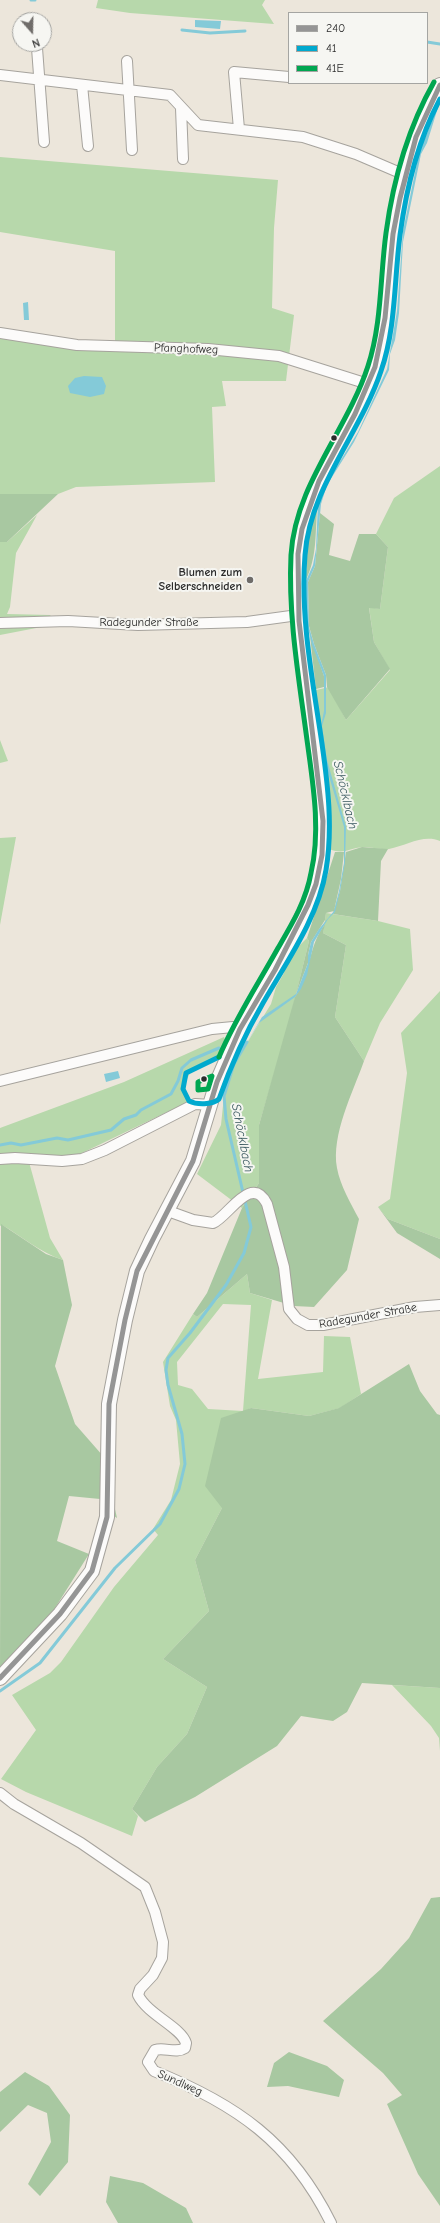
<!DOCTYPE html>
<html>
<head>
<meta charset="utf-8">
<style>
  body { margin:0 }
  #map { position:relative; width:440px; height:2223px; overflow:hidden; background:#ece6db; font-family:"Comic Neue",sans-serif }
  canvas { display:block }
  .legend { position:absolute; left:288px; top:12px; width:140px; height:72px; box-sizing:border-box; background:#f6f6f2; border:1px solid #a5a5a2; margin:0; padding:5px 7px; list-style:none; font-size:12px; color:#2b2b2b }
  .legend li { display:flex; align-items:center; gap:8px; height:20px }
  .legend b { width:20px; border:1px solid #a5a5a2 }
  .north { position:absolute; left:12px; top:12px; width:40px; height:40px; box-sizing:border-box; background:#f6f6f2; border:1px solid #a5a5a2; border-radius:50%; rotate:160deg; font-size:11px; font-weight:700; line-height:16px; text-align:center; color:#2b2b2b }
  .north::after { content:''; display:block; margin:auto; width:14px; height:18px; background:#6f6c69; clip-path:polygon(50% 0,100% 100%,50% 72%,0 100%) }
</style>
</head>
<body>
<div id="map">
<canvas width="440" height="2223"></canvas>
<ul class="legend">
<li><b style="height:5px;background:#959595"></b>240</li>
<li><b style="height:5px;background:#00a9ce"></b>41</li>
<li><b style="height:5px;background:#00a651"></b>41E</li>
</ul>
<div class="north">N</div>
</div>
<script>
const context = document.querySelector('canvas').getContext('2d');
context.lineJoin = 'round';
function fillPath(path, color) { context.fillStyle = color; context.fill(path, 'evenodd'); }
function stroke(path, color, width, dash) { context.strokeStyle = color; context.lineWidth = width; context.lineCap = dash ? 'butt' : 'round'; context.setLineDash(dash || []); context.stroke(path); }
function label(font, color, halo, rows, align = 'center') {
  context.font = font + ' "Comic Neue",sans-serif'; context.lineWidth = 4; context.setLineDash([]); context.textBaseline = 'middle'; context.strokeStyle = halo; context.fillStyle = color; for (const [text, x, y, turn = 0] of rows) {
    context.save(); context.translate(x, y); context.rotate((+turn || 0) * Math.PI / 180); context.textAlign = isNaN(turn) ? turn : align; if (halo) context.strokeText(text, 0, 0); context.fillText(text, 0, 0); context.restore();
  }
}
fillPath(new Path2D(`
  M 98,0 L 265,0 L 262,5 L 274,24 L 130,13 L 96,8 Z
  M 0,157 L 278,180 L 274,228 L 272,308 L 294,315 L 286,381 L 222,381 L 226,406 L 212,407 L 215,482 L 76,487 L 58,494 L 0,494 L 0,336 L 115,346 L 115,251 L 0,232 Z
  M 440,466 L 440,841 C 423,834 406,846 389,849 C 380,850 372,847 363,847 C 348,848 344,856 327,848 L 312,691 L 329,687 L 346,720 L 390,670 L 374,642 L 369,607 L 380,609 L 388,547 L 376,534 L 394,498 Z
  M 37,515 L 16,553 L 10,607 L 7,614 L 50,615 L 57,624 L 0,635 L 0,542 L 7,542 Z
  M 0,740 L 8,761 L 0,763 Z
  M 16,837 L 0,925 L 0,838 Z
  M 326,913 L 378,921 L 410,929 L 413,970 L 380,1023 L 364,1061 L 335,1017 L 346,945 L 323,933 Z
  M 307,938 L 309,941 L 289,1023 L 259,1125 L 259,1183 L 242,1208 L 197,1174 L 221,1125 L 224,1096 L 234,1064 L 271,1004 L 276,987 L 284,973 L 286,959 Z
  M 440,991 L 440,1239 L 388,1219 L 378,1207 L 390,1199 L 407,1073 L 401,1033 Z
  M 224,1037 L 225,1040 L 217,1057 L 191,1071 L 184,1085 L 190,1101 L 80,1154 L 59,1157 L 31,1154 L 0,1158 L 0,1128 L 124,1082 Z
  M 29,1162 L 50,1238 L 63,1260 C 39,1252 23,1237 2,1225 L 0,1226 L 0,1164 Z
  M 247,1274 L 250,1293 L 272,1300 L 258,1379 L 323,1372 L 324,1336 L 350,1337 L 361,1394 L 340,1408 L 309,1416 L 251,1408 L 243,1412 L 222,1508 L 195,1560 L 209,1611 L 163,1659 L 207,1687 L 187,1734 L 157,1767 L 132,1809 L 138,1816 L 132,1836 L 26,1792 L 1,1779 L 36,1730 L 12,1695 L 50,1673 L 61,1662 L 114,1587 L 158,1535 L 153,1529 L 171,1500 L 180,1464 L 176,1420 L 170,1406 L 163,1362 L 193,1314 L 197,1317 ZM 223,1304 L 251,1305 L 243,1411 L 208,1409 L 192,1389 L 178,1385 L 177,1362 Z
  M 392,1685 L 440,1688 L 440,1751 L 439,1738 L 431,1726 Z`), '#b7d8ab');
fillPath(new Path2D(`
  M 0,494 L 58,494 L 7,542 L 0,542 Z
  M 314,508 L 317,511 C 315,537 317,556 306,580 L 307,550 Z
  M 320,513 L 334,524 L 329,555 L 350,561 L 359,534 L 376,534 L 388,547 L 380,609 L 369,608 L 374,642 L 390,669 L 346,720 L 327,687 L 326,675 L 314,644 L 309,626 L 308,582 L 315,566 Z
  M 310,636 L 324,676 L 324,687 L 316,689 Z
  M 362,847 L 388,849 L 381,861 L 378,921 L 333,914 L 340,891 L 346,852 Z
  M 335,852 L 344,852 L 341,879 L 334,911 L 326,913 L 325,920 L 311,942 L 308,955 L 308,963 L 296,994 L 309,941 L 307,938 Z
  M 325,924 L 323,933 L 346,945 L 335,1017 L 364,1061 C 353,1092 331,1135 337,1168 C 340,1185 351,1204 359,1219 L 347,1270 L 314,1307 L 294,1306 L 250,1293 L 247,1274 L 197,1317 L 193,1314 L 207,1293 L 242,1208 L 259,1183 L 259,1125 L 295,997 C 311,974 308,946 325,924 Z
  M 378,1207 L 388,1219 L 440,1239 L 440,1259 L 397,1233 Z
  M 1,1224 L 46,1254 L 63,1260 L 72,1305 L 55,1366 L 75,1424 L 103,1456 L 117,1518 L 104,1509 L 100,1499 L 69,1496 L 57,1541 L 89,1554 L 50,1616 L 0,1672 Z
  M 409,1364 L 420,1391 L 437,1414 L 440,1415 L 440,1688 L 362,1683 L 347,1712 L 333,1721 L 301,1716 L 277,1746 L 195,1797 L 145,1822 L 132,1809 L 157,1767 L 187,1734 L 207,1687 L 163,1659 L 209,1611 L 195,1560 L 222,1508 L 205,1486 L 221,1418 L 251,1408 L 309,1416 L 339,1408 Z
  M 440,1897 L 440,2206 L 418,2174 L 387,2104 L 402,2095 L 383,2073 L 323,2021 L 381,1969 L 409,1938 L 431,1898 Z
  M 289,2052 L 327,2066 L 344,2080 L 339,2097 L 288,2086 L 267,2087 L 274,2063 Z
  M 25,2072 L 49,2086 L 70,2115 L 68,2162 L 40,2196 L 28,2184 L 51,2142 L 47,2113 L 28,2105 L 0,2132 L 0,2092 Z
  M 110,2176 L 143,2183 L 186,2208 L 193,2223 L 118,2223 L 106,2202 Z`), '#a8c8a1');
fillPath(new Path2D(`
  M 195,20 L 221,21 L 220,29 L 195,27 Z
  M 440,101 L 427,143 L 421,154 L 403,242 L 399,313 L 395,340 L 390,354 L 389,370 L 354,442 L 327,485 L 321,504 L 315,566 L 308,582 L 309,627 L 314,644 L 326,675 L 326,713 L 322,726 L 327,760 L 346,827 L 345,863 L 340,891 L 335,912 L 328,919 L 314,942 L 307,975 L 301,989 L 295,997 L 259,1023 L 246,1044 L 262,1017 L 296,994 L 308,963 L 308,955 L 311,942 L 319,929 L 334,911 L 339,891 L 344,863 L 344,827 L 324,759 L 321,726 L 324,711 L 324,676 L 312,645 L 307,624 L 305,583 L 313,565 L 316,549 L 318,503 L 323,489 L 358,432 L 387,369 L 397,311 L 403,231 L 419,153 Z
  M 28,302 L 29,320 L 24,320 L 23,303 Z
  M 84,376 L 102,377 L 106,386 L 104,394 L 90,397 L 70,393 L 68,386 L 75,378 Z
  M 118,1071 L 120,1078 L 106,1082 L 104,1074 Z`), '#84cad8');
stroke(new Path2D(`
  M 31,0 L 35,0
  M 182,30 L 210,33 L 245,31
  M 427,42 L 440,44
  M 0,1145 L 11,1143 L 21,1145 L 57,1138 L 68,1140 L 111,1130 L 124,1119 L 136,1115 L 141,1110 L 171,1094 L 178,1081 L 182,1068 L 191,1060 L 219,1048
  M 0,1691 L 40,1663 L 115,1568 L 160,1524 L 179,1489 L 185,1464 L 182,1434 L 168,1385 L 166,1370 L 168,1358 L 190,1333 L 226,1285 L 244,1253 L 251,1227 L 226,1119 L 224,1096 L 234,1064 L 247,1042`), '#84cad8', 3);
const street = new Path2D(`
  M 37,48 L 44,142
  M 127,61 L 132,150
  M 0,75 L 170,95 L 198,125 L 303,137 L 356,154 L 405,175
  M 82,85 L 88,146
  M 181,108 L 183,159
  M 239,129 L 234,72 L 289,77
  M 0,333 L 77,345 L 208,349 L 279,356 L 368,384
  M 0,623 L 68,621 L 138,625 L 247,622 L 298,615
  M 0,1081 L 212,1029 L 233,1027 L 240,1029
  M 0,1159 L 15,1158 L 62,1161 L 82,1159 L 105,1150 L 195,1104 L 211,1105
  M 168,1211 L 193,1220 L 213,1223 C 229,1216 251,1173 267,1204 L 284,1267 L 289,1309 L 297,1319 L 308,1325 L 323,1325 L 415,1307 L 440,1305
  M 0,1793 L 14,1804 L 81,1843 L 145,1887 L 155,1912 L 163,1942 L 162,1958 L 153,1975 L 140,1989 L 138,1995 C 148,2015 181,2027 186,2043 L 185,2048 C 176,2054 165,2047 155,2050 L 148,2062 L 154,2071 C 236,2104 291,2142 331,2223`);
const secondary = new Path2D(`
  M 0,1678 L 60,1614 L 92,1571 L 107,1517 L 109,1404 L 125,1320 L 137,1271 L 152,1239 L 193,1161 L 217,1082 L 240,1029 L 275,970 L 308,905 L 316,884 L 322,855 L 323,821 C 318,732 293,644 298,554 C 302,484 355,432 375,367 C 388,324 388,279 393,234 C 399,190 416,123 440,85`);
stroke(street, '#a6a39d', 12);
stroke(secondary, '#a6a39d', 16);
stroke(street, '#fcfbfa', 10);
stroke(secondary, '#fcfbfa', 14);
stroke(new Path2D(`
  M 0,1678 L 60,1614 L 92,1571 L 107,1517 L 109,1404 L 125,1320 L 137,1271 L 193,1161 L 217,1082 L 240,1029 L 275,970 L 308,905 L 316,884 L 322,855 L 323,821 L 299,621 L 298,554 L 302,529 L 319,481 L 355,414 L 375,367 L 385,318 L 393,234 L 400,198 L 416,137 L 440,85`), '#959595', 5);
stroke(new Path2D(`
  M 219,1057 L 186,1073 L 183,1089 L 189,1101 C 197,1105 212,1105 219,1099 C 231,1065 245,1034 263,1003 C 287,961 318,918 326,870 C 333,828 328,786 322,744 C 313,682 300,618 305,555 C 310,487 360,434 381,371 C 396,328 394,281 400,235 C 406,190 418,140 440,99`), '#00a9ce', 5);
stroke(new Path2D(`
  M 219,1057 C 235,1019 258,984 278,948 C 292,924 306,901 311,873 C 321,830 313,784 307,740 C 299,679 288,617 291,555 C 295,485 347,431 368,366 C 382,323 380,277 386,233 C 393,181 408,128 434,82
  M 212,1076 L 208,1089 L 198,1090 L 198,1082 Z`), '#00a651', 5);
for (const [x, y, r, color] of [
  [334,438,3.5,"#2b2b2b"],
  [250,580,4,"#6f6c69"],
  [204,1079,3.5,"#2b2b2b"]
]) { const dot = new Path2D(); dot.arc(x, y, r, 0, 2 * Math.PI); context.fillStyle = color; context.fill(dot); stroke(dot, '#f6f6f2', 1.5); }
label('12px', '#2b2b2b', '#f6f6f2', [
  ["Pfanghofweg",186,349,2],
  ["Radegunder Straße",149,623],
  ["Radegunder Straße",368,1316,-10],
  ["Sundlweg",180,2083,24]
]);
label('bold 12px', '#2b2b2b', '#f6f6f2', [
  ["Blumen zum",242,573],
  ["Selberschneiden",242,587]
], 'right');
label('italic 13px', '#38575e', '#f6f6f2', [
  ["Schöcklbach",345,795,77],
  ["Schöcklbach",242,1138,79]
]);
</script>
</body>
</html>
